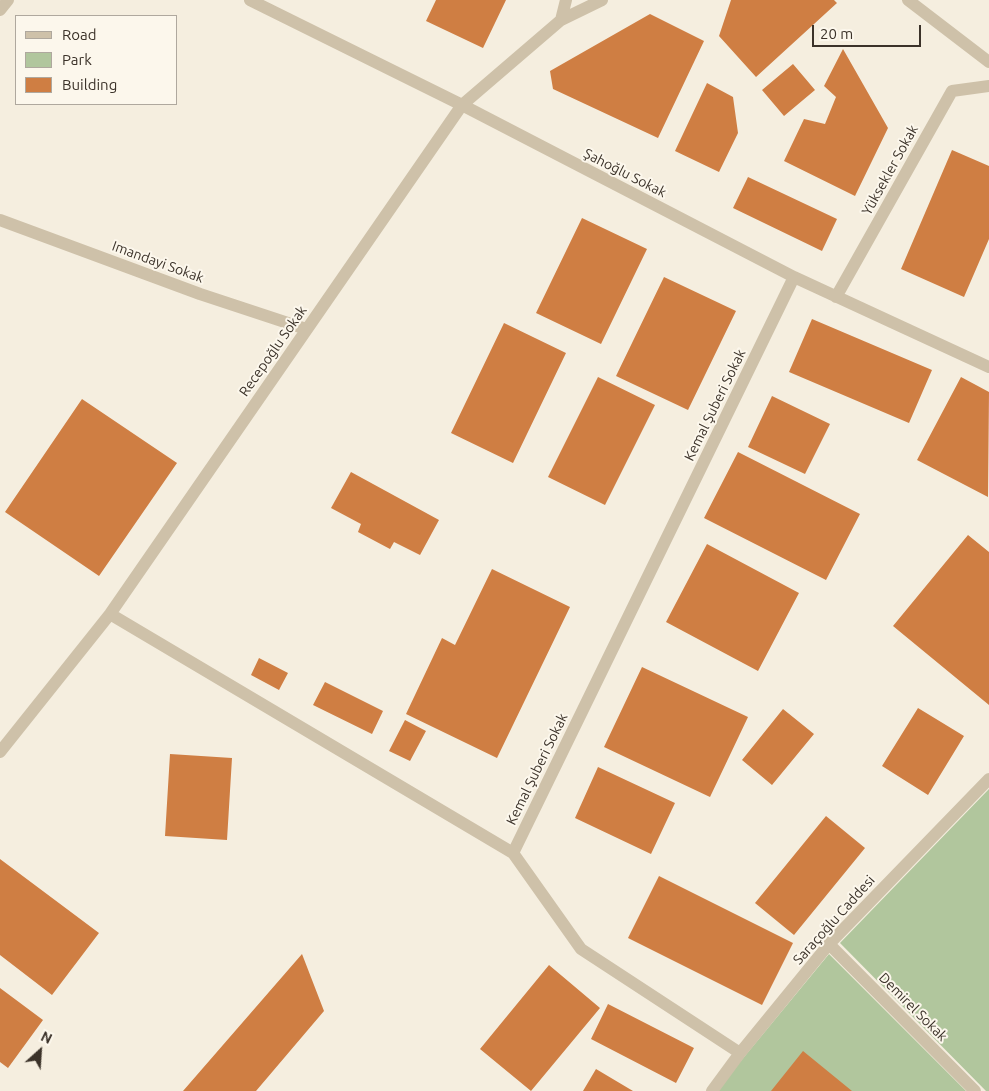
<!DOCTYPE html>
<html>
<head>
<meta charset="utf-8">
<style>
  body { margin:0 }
  #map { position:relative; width:989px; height:1091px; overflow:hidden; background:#f5eedf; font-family:Ubuntu,sans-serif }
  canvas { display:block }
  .legend { position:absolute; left:15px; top:15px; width:162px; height:90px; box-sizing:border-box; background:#fcf7ec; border:1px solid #afa89e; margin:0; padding:6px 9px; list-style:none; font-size:15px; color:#3b3229 }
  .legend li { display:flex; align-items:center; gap:10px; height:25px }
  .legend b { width:25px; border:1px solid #afa89e }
  .north { position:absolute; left:15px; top:1026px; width:50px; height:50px; -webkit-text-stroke:4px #fcf7ec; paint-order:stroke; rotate:26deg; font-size:14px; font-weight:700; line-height:20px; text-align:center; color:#3b3229 }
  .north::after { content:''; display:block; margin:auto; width:18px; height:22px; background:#3b3229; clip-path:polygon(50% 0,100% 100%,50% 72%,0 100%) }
  .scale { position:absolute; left:812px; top:25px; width:109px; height:22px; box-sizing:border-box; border:2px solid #3b3229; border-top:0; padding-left:6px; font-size:15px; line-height:18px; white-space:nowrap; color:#3b3229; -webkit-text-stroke:4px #fcf7ec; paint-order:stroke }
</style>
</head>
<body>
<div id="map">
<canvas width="989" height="1091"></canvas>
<ul class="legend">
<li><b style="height:6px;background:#cec1a9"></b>Road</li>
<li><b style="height:14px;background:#b1c69d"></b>Park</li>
<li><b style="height:14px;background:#cf7e43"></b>Building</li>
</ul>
<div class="north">N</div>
<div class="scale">20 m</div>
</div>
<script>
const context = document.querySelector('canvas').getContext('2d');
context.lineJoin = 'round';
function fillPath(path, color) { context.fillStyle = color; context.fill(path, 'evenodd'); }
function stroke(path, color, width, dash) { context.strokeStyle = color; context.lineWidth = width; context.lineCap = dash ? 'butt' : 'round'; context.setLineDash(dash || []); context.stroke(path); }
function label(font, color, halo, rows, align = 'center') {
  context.font = font + ' Ubuntu,sans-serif'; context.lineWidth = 4; context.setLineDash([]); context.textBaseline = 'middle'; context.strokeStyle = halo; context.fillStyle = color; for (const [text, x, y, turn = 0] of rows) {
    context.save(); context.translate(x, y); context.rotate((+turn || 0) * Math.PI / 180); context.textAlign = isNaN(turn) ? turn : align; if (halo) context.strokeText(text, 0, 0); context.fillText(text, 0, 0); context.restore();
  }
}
fillPath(new Path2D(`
  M 989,789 L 989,1091 L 986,1091 L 840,943 Z
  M 829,954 L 966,1091 L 716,1091 Z`), '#b1c69d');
fillPath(new Path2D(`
  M 436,0 L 506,0 L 483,48 L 426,21 Z
  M 731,0 L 834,0 L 837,3 L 756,77 L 719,36 Z
  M 650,14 L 704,41 L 658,138 L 553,89 L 550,71 Z
  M 843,49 L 888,128 L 855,196 L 784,161 L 804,119 L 825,124 L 836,97 L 824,86 Z
  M 793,64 L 815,90 L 784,116 L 762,90 Z
  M 707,83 L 733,97 L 738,133 L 719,172 L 675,151 Z
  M 952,150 L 989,166 L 989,239 L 964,297 L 901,269 Z
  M 748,177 L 837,219 L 822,251 L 733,208 Z
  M 582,218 L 647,249 L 601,344 L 536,313 Z
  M 664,277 L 736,311 L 688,410 L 616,376 Z
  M 812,319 L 932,370 L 909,423 L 789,372 Z
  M 504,323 L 566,353 L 513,463 L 451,433 Z
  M 598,377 L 655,405 L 605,505 L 548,477 Z
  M 961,377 L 989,392 L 988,497 L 917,460 Z
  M 772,396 L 830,424 L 805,474 L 748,447 Z
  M 82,399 L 177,463 L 99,576 L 5,512 Z
  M 738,452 L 860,514 L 826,580 L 704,518 Z
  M 351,472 L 439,520 L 420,555 L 394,542 L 390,549 L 358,532 L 361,524 L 331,508 Z
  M 968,535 L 989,552 L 989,705 L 893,626 Z
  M 707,544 L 799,593 L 758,671 L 666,622 Z
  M 492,569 L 570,607 L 497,758 L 406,714 L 442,638 L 455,645 Z
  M 259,658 L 288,673 L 279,690 L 251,675 Z
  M 642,667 L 748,717 L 710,797 L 604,747 Z
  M 325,682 L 383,711 L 372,734 L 313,705 Z
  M 918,708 L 964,736 L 928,795 L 882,766 Z
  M 783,709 L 814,734 L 772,785 L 742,760 Z
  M 405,720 L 426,731 L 410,761 L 389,751 Z
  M 170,754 L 232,758 L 227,840 L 165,836 Z
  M 598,767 L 675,803 L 651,854 L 575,818 Z
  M 826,816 L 865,848 L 794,935 L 755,903 Z
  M 0,859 L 99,933 L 52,995 L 0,955 Z
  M 659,876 L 793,943 L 762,1005 L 628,938 Z
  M 302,954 L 324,1011 L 256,1091 L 183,1091 Z
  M 549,965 L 600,1008 L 531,1091 L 480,1049 Z
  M 0,988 L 43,1020 L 8,1068 L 0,1062 Z
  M 608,1004 L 694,1048 L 676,1083 L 591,1039 Z
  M 803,1051 L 852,1091 L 771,1091 Z
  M 596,1069 L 633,1091 L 583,1091 Z`), '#cf7e43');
stroke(new Path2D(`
  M 250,0 L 462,105 L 794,277 L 989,367
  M 908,0 L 989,62
  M 0,10 L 8,0
  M 561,20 L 566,0
  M 0,220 L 200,294 L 306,329
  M 836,297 L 952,91 L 989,86
  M 110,614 L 513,853 L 794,277
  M 0,752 L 110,614 L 462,105 L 561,20 L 602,0
  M 513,853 L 581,949 L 740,1053
  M 829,944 L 975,1091
  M 712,1091 L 740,1053 L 829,944 L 989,779`), '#cec1a9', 12);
label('14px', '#3b3229', '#fcf7ec', [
  ["Yüksekler Sokak",890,170,-61],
  ["Şahoğlu Sokak",625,173,27],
  ["Imandayi Sokak",158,262,20],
  ["Recepoğlu Sokak",273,351,-55],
  ["Kemal Şuberi Sokak",715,405,-64],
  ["Kemal Şuberi Sokak",537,769,-64],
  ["Saraçoğlu Caddesi",834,920,-48],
  ["Demirel Sokak",913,1007,45]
]);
</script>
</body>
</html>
